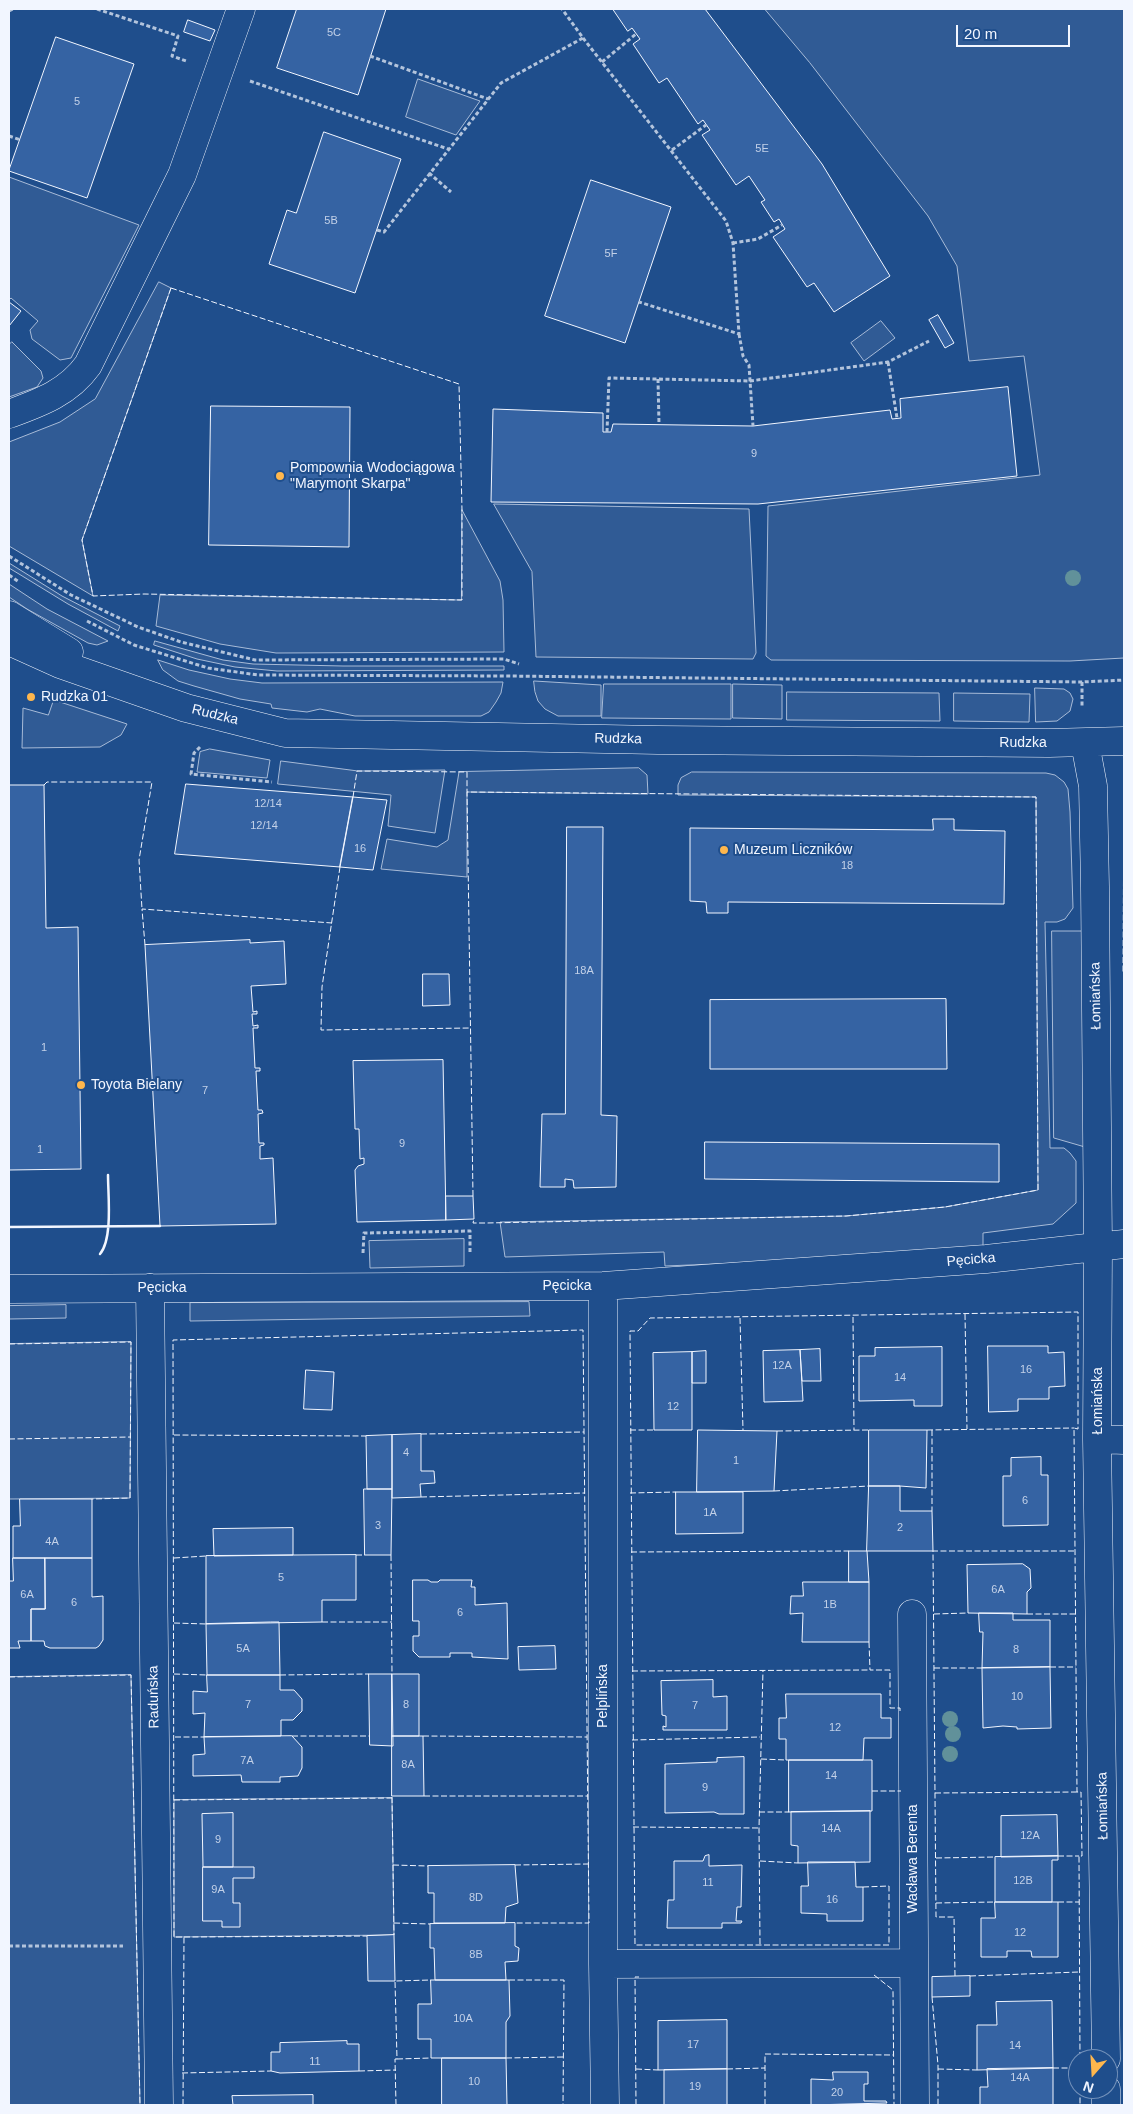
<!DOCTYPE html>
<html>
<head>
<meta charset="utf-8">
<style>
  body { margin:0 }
  #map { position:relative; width:1133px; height:2114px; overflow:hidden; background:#1f4e8c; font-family:Helvetica,sans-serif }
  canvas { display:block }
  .frame { position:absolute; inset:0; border:10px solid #f2f6ff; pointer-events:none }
  .north { position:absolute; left:1068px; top:2049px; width:50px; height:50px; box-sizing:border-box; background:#1f4e8c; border:1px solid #7391ba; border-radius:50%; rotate:199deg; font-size:14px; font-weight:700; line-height:20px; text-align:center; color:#f2f6ff }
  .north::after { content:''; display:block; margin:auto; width:18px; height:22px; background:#ffb74d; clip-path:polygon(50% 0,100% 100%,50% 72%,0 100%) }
  .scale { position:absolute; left:956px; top:25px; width:114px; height:22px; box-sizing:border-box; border:2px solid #f2f6ff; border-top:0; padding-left:6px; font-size:15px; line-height:18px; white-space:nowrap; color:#f2f6ff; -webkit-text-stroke:4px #1f4e8c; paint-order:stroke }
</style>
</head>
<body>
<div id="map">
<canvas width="1133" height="2114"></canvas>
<div class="frame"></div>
<div class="north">N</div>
<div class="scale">20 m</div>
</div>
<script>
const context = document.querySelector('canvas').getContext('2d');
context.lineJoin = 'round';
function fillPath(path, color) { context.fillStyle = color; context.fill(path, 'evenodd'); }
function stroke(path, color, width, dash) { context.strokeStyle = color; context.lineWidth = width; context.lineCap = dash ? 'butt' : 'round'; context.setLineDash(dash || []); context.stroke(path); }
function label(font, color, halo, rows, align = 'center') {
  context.font = font + ' Helvetica,sans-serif'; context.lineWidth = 4; context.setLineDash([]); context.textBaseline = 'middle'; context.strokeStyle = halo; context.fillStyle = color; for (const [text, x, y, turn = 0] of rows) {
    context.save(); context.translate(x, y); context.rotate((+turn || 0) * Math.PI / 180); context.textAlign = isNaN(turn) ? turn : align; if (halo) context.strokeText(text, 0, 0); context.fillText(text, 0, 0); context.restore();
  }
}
const built = new Path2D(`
  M 765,9 L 1124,9 L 1124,658 L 1070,661 L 771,660 L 766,656 L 768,506 L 1040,475 L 1024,356 L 969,361 L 957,266 L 928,216 L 810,63 Z
  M 418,79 L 480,101 L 456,135 L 406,117 Z
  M 9,177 L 139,225 L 71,358 L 60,360 L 32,339 L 30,330 L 38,321 L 11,298 L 9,300 Z
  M 159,282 L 171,288 L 82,540 L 93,596 L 9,546 L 9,442 L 60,422 L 95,399 Z
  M 881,321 L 895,338 L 864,361 L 851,343 Z
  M 12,342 L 41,371 L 43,378 L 37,387 L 9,397 L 9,345 Z
  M 494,504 L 749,509 L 756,653 L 753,659 L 536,657 L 532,572 Z
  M 462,510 L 500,581 L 503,600 L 504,652 L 276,653 L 220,644 L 156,626 L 160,595 L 461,600 Z
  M 9,563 L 62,596 L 120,626 L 118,631 L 68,604 L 19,574 L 9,568 Z
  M 9,584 L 47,609 L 108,641 L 97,645 L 88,643 L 27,609 L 9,597 Z
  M 155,641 L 223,660 L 253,664 L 343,666 L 504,666 L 504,670 L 277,671 L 235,667 L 197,659 L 154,645 Z
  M 158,660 L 189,670 L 230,679 L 262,683 L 503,682 L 501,693 L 496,702 L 489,712 L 481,716 L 355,716 L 320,709 L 307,712 L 272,708 L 271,704 L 240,699 L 194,686 L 178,681 L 163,670 Z
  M 534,681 L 601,685 L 601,716 L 558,716 L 545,709 L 538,701 L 535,692 Z
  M 604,684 L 731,684 L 731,719 L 602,718 Z
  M 733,684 L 782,685 L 782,719 L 733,718 Z
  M 1035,688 L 1064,689 L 1070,693 L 1073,699 L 1070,711 L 1057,721 L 1036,722 Z
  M 787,692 L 939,693 L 940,721 L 787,720 Z
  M 954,693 L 1030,694 L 1029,722 L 954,721 Z
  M 54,700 L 127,724 L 121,735 L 100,747 L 22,748 L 23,708 L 48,715 Z
  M 210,749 L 270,760 L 267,778 L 197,772 L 200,752 Z
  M 281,761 L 358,771 L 445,770 L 435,833 L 388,826 L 391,795 L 278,784 Z
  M 639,768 L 647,775 L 648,794 L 467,792 L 467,877 L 381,869 L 387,839 L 437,847 L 448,840 L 459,772 Z
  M 692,772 L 1046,773 L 1055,775 L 1064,782 L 1068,789 L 1070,812 L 1073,908 L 1065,919 L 1057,922 L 1045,922 L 1050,1148 L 1064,1148 L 1070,1153 L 1076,1161 L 1076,1203 L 1053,1224 L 983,1233 L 983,1253 L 665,1266 L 664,1252 L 505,1257 L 500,1222 L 846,1216 L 945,1207 L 1038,1190 L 1036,797 L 678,795 L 678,785 L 681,778 Z
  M 1052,931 L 1082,931 L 1085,1147 L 1054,1138 Z
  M 464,1239 L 464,1266 L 370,1268 L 369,1241 Z
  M 529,1302 L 530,1316 L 190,1321 L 190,1303 Z
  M 66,1305 L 66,1318 L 9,1319 L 9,1306 Z
  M 131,1342 L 130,1498 L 9,1499 L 9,1344 Z
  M 131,1675 L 140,2105 L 9,2105 L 9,1677 Z
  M 392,1798 L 394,1935 L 174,1937 L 174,1800 Z`);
fillPath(built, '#305b95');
stroke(built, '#a8bbd7', 1);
const building = new Path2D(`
  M 297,9 L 386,9 L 358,95 L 277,68 Z
  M 613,9 L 705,9 L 822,164 L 890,276 L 834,312 L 814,283 L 807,287 L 773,237 L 785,229 L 779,219 L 774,222 L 761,202 L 765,200 L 749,176 L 736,185 L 702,135 L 710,130 L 703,120 L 698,124 L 667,78 L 659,83 L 633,44 L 640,39 L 632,28 L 628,31 Z
  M 188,20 L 215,30 L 210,41 L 184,32 Z
  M 56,37 L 134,64 L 87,198 L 9,171 Z
  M 324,132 L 401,159 L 355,293 L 269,264 L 287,210 L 296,213 Z
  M 591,180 L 671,207 L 625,343 L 545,316 Z
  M 9,302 L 21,311 L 9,326 Z
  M 938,315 L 954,343 L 945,348 L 929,320 Z
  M 1008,387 L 1017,476 L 758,504 L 491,502 L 493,409 L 603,413 L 603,432 L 611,432 L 613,424 L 753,426 L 890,410 L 892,419 L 901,418 L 900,399 Z
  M 211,406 L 350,407 L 349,547 L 209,545 Z
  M 186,784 L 353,797 L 340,867 L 175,854 Z
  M 9,785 L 44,785 L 46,928 L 78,927 L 81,1169 L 9,1170 Z
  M 353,797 L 387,800 L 373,870 L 340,867 Z
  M 933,819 L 954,819 L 954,830 L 1005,831 L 1004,904 L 728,902 L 728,913 L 707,913 L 706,902 L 690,901 L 690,828 L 933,830 Z
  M 567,827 L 603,827 L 601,1115 L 617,1116 L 616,1187 L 574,1188 L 573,1180 L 565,1179 L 565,1187 L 540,1187 L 542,1114 L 565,1114 Z
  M 250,940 L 250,943 L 284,941 L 286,984 L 251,986 L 253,1012 L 257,1011 L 257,1014 L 252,1014 L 253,1026 L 258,1025 L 258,1028 L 253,1028 L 255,1068 L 260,1068 L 260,1071 L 256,1071 L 258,1110 L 262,1110 L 263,1113 L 258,1114 L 259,1143 L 264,1143 L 264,1145 L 260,1146 L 260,1159 L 273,1158 L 276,1224 L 160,1226 L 145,945 Z
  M 423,974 L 449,974 L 450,1005 L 423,1006 Z
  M 946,999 L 947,1069 L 710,1069 L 710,1000 Z
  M 443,1060 L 446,1220 L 357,1222 L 355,1170 L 358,1166 L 364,1164 L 364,1158 L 360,1159 L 359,1129 L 355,1129 L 353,1061 Z
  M 705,1142 L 999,1144 L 999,1182 L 705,1179 Z
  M 446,1196 L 473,1196 L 474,1219 L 446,1220 Z
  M 988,1346 L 1048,1346 L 1048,1353 L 1064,1352 L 1065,1386 L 1049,1387 L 1049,1399 L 1018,1399 L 1018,1411 L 989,1412 Z
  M 942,1347 L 942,1406 L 914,1406 L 914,1400 L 859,1401 L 859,1356 L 875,1356 L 875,1348 Z
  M 820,1349 L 821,1381 L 802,1381 L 800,1350 Z
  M 800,1350 L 803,1401 L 764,1402 L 763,1351 Z
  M 706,1351 L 706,1383 L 692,1383 L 692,1352 Z
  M 692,1352 L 692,1430 L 654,1430 L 653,1353 Z
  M 306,1370 L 334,1372 L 332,1410 L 304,1409 Z
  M 698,1430 L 777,1431 L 774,1491 L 697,1492 Z
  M 869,1430 L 927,1430 L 926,1488 L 900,1486 L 869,1486 Z
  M 421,1434 L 421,1471 L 434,1471 L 435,1483 L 420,1484 L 421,1497 L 392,1498 L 392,1435 Z
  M 392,1435 L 392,1489 L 367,1489 L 366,1436 Z
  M 1041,1457 L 1041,1475 L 1048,1475 L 1048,1525 L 1003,1526 L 1003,1476 L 1011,1476 L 1011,1458 Z
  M 869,1486 L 900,1486 L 900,1511 L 932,1511 L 933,1551 L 867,1551 Z
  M 364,1489 L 392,1489 L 391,1555 L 365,1555 Z
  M 676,1492 L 743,1492 L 743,1533 L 676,1534 Z
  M 20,1499 L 92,1499 L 92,1558 L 13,1558 L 13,1526 L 20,1526 Z
  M 293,1528 L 293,1555 L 214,1556 L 213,1529 Z
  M 849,1551 L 867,1551 L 869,1582 L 849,1582 Z
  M 356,1555 L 356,1600 L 322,1600 L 322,1622 L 206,1624 L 206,1556 Z
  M 13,1558 L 45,1558 L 45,1609 L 31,1609 L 31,1641 L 18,1641 L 20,1648 L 9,1648 L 9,1581 L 13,1581 Z
  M 45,1558 L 92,1558 L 92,1597 L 103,1596 L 103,1640 L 99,1646 L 96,1648 L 50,1648 L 45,1646 L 44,1641 L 31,1641 L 31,1609 L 45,1609 Z
  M 1023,1564 L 1030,1569 L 1031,1588 L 1027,1592 L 1027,1614 L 968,1613 L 967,1565 Z
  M 413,1580 L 428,1580 L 431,1582 L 438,1582 L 440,1580 L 472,1580 L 471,1587 L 475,1587 L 475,1605 L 507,1603 L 508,1659 L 472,1657 L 472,1653 L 450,1653 L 450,1657 L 419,1657 L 413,1651 L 413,1636 L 419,1636 L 419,1621 L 413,1621 Z
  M 803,1582 L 869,1582 L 869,1642 L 802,1642 L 803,1613 L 790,1614 L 791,1596 L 803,1596 Z
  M 979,1613 L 1013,1613 L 1013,1620 L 1050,1620 L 1050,1667 L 982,1668 L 983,1632 L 980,1632 Z
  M 271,1622 L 279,1622 L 280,1675 L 207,1675 L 206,1624 Z
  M 555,1646 L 556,1669 L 519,1670 L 518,1647 Z
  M 1050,1667 L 1051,1728 L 1017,1729 L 1017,1727 L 1003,1726 L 983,1728 L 982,1668 Z
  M 369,1674 L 392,1674 L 393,1746 L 370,1745 Z
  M 392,1674 L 419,1674 L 419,1736 L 392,1736 Z
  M 207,1675 L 280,1675 L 280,1690 L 294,1690 L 302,1699 L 302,1711 L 293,1720 L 281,1720 L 281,1736 L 204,1737 L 205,1713 L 193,1714 L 193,1691 L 207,1692 Z
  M 713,1680 L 713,1697 L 727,1696 L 727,1730 L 663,1730 L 663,1726 L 666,1727 L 666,1716 L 662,1715 L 661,1681 Z
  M 786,1694 L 881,1694 L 881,1718 L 891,1718 L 891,1738 L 864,1738 L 863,1760 L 786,1760 L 786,1739 L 779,1739 L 779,1718 L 786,1718 Z
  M 292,1736 L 302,1747 L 302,1768 L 298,1776 L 280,1777 L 280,1782 L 242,1782 L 241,1775 L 193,1776 L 193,1755 L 205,1754 L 204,1737 Z
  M 392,1736 L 423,1736 L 424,1796 L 392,1796 Z
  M 744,1757 L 744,1814 L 719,1814 L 714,1812 L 665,1813 L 665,1764 L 717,1762 L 717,1758 Z
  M 789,1760 L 872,1760 L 872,1811 L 789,1812 Z
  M 870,1811 L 870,1862 L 798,1863 L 798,1846 L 791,1845 L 791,1812 Z
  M 233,1813 L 233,1867 L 203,1867 L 202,1814 Z
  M 1057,1815 L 1058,1856 L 1001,1857 L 1001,1816 Z
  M 709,1855 L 709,1866 L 742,1865 L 741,1907 L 737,1907 L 736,1921 L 742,1921 L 741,1923 L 722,1923 L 722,1928 L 667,1928 L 668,1900 L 674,1900 L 674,1861 L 703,1861 L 705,1856 Z
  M 1058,1856 L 1058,1860 L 1052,1860 L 1052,1902 L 995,1902 L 995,1857 Z
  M 808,1862 L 855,1862 L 856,1887 L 863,1887 L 863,1921 L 827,1921 L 827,1914 L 801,1913 L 801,1886 L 808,1886 Z
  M 515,1865 L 518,1903 L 506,1907 L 505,1923 L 434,1923 L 434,1893 L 428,1893 L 428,1866 Z
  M 203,1867 L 254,1867 L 254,1878 L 233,1878 L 233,1903 L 240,1903 L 240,1927 L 222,1927 L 222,1921 L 203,1921 Z
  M 995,1902 L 1058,1902 L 1058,1957 L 1032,1957 L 1031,1951 L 1007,1951 L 1007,1957 L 981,1957 L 981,1918 L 995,1918 Z
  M 515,1923 L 515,1946 L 519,1948 L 518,1961 L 505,1962 L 506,1980 L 435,1980 L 434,1948 L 430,1948 L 430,1924 Z
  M 394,1935 L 395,1981 L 368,1981 L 367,1936 Z
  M 970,1976 L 970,1996 L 932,1997 L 932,1977 Z
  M 431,1980 L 509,1980 L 510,2016 L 506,2022 L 506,2058 L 431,2058 L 431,2039 L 418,2039 L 418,2004 L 431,2004 Z
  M 1052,2001 L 1053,2068 L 977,2070 L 977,2025 L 997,2025 L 996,2002 Z
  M 727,2020 L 727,2069 L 658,2070 L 658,2021 Z
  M 347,2041 L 347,2044 L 359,2044 L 359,2071 L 280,2073 L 271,2071 L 271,2052 L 280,2052 L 280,2043 Z
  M 442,2058 L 506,2058 L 507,2105 L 442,2105 Z
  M 1053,2068 L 1053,2105 L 980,2105 L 980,2087 L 988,2087 L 987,2069 Z
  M 727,2069 L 727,2105 L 664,2105 L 664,2070 Z
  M 833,2072 L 868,2072 L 868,2084 L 864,2084 L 864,2101 L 886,2101 L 887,2103 L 811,2105 L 811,2079 L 833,2080 Z
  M 313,2095 L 313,2105 L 233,2105 L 232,2096 Z`);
fillPath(building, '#3563a3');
stroke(building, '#f2f6ff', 1);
const minor = new Path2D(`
  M 9,414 C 39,403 68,393 88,365 L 182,175 L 241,9
  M 9,615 L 69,652
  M 9,641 L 60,664 L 186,708 L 285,733 L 658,740 L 1049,743 L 1124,741
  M 1085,743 L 1093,786 L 1095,887 L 1098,1247 L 1097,1439 L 1106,2059
  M 603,1286 L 603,1964 L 605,2105
  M 150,1288 L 159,2105
  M 9,1289 L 603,1286 L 986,1259 L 1124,1244
  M 1097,1439 L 1124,1440
  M 912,1614 L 915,2105
  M 603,1964 L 914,1963
  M 1106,2089 L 1106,2105`);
stroke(minor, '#f2f6ff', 29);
stroke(new Path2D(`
  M 97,9 L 178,36 L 172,56 L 186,61
  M 9,11 L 13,9
  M 583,38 L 726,221 L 733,243 L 739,334 L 639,302
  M 370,56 L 488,99
  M 602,62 L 636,34
  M 250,81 L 448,149
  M 9,136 L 21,140
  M 672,150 L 706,125
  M 429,173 L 451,192
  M 377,230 L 384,232 L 501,83 L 583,38 L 562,9
  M 733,243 L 758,239 L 782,225
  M 739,334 L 743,356 L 749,365 L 753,426
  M 888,362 L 897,418
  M 658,379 L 659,424
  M 607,432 L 609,378 L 750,381 L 888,362 L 929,341
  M 9,556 L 71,595 L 138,627 L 181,642 L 255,660 L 504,659 L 519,664
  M 9,575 L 19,582
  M 87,621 L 134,645 L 208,668 L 258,675 L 506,676 L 1082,682 L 1124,680
  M 1082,682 L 1082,708
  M 200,747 L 194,753 L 191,774 L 272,782
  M 363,1253 L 364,1233 L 470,1231 L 470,1253
  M 9,1946 L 123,1946`), '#b3c4dc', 3, [4, 2.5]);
stroke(minor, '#1f4e8c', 28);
stroke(new Path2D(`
  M 171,288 L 459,384 L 462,510 L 462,600 L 144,594 L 93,596 L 82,540 Z
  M 44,785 L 47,782 L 152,782 L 139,860 L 142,909
  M 1124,787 L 1123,973 L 1124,973
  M 353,797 L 357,771 L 467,772 L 467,792
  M 340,867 L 322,987 L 321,1030 L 470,1028
  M 145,945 L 142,909 L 332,923
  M 473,1196 L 467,792 L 1036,797 L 1038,1190 L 945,1207 L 846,1216 L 486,1223 L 473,1223 L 474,1219
  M 965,1314 L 967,1429
  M 853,1317 L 854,1430
  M 740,1318 L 743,1430
  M 9,1344 L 131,1342 L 130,1498 L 92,1499
  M 630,1430 L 654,1430
  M 927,1430 L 1074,1428
  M 932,1430 L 932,1511
  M 777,1431 L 869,1430
  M 421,1434 L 584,1432
  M 174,1435 L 366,1436
  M 9,1439 L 131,1437
  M 774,1491 L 869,1486
  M 630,1493 L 676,1492
  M 421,1497 L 585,1493
  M 631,1552 L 849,1551
  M 356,1555 L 365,1555
  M 391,1555 L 392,1674
  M 174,1558 L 206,1556
  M 934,1614 L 968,1613
  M 1027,1614 L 1076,1614
  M 322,1622 L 392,1622
  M 174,1623 L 206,1624
  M 869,1642 L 870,1670 L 890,1670 L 890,1708 L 900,1708 L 900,1711
  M 1050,1667 L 1076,1667
  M 934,1668 L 982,1668
  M 632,1671 L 870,1670
  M 174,1674 L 207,1675
  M 280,1675 L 369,1674
  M 9,1677 L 131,1675 L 140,2105
  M 292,1736 L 370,1736
  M 423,1736 L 587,1737
  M 175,1737 L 204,1737
  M 632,1740 L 760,1737
  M 761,1759 L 786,1760
  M 872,1791 L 901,1791
  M 935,1793 L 1077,1792
  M 424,1796 L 588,1796
  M 392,1797 L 394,1935
  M 174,1800 L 392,1798
  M 759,1812 L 789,1812
  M 633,1827 L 759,1828
  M 1058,1856 L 1079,1856
  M 936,1858 L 995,1857
  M 760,1861 L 798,1863
  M 393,1865 L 428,1866
  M 515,1865 L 588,1864
  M 863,1887 L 889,1886 L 889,1945 L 635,1945 L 630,1331 L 638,1331 L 650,1318 L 1078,1312 L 1078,1429 L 1074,1428 L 1077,1792 L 1081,1792 L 1082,1856 L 1079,1856 L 1080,2059
  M 1058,1902 L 1079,1902
  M 936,1903 L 995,1902
  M 394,1923 L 430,1924
  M 184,1937 L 367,1936
  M 760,1944 L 759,1828 L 763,1670
  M 874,1975 L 893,1990 L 894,2105
  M 955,1976 L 954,1917 L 936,1917 L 933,1551 L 1075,1551
  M 970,1976 L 1079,1972
  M 509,1980 L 564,1980 L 563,2105
  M 932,1997 L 938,2065 L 938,2105
  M 506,2058 L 563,2057
  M 397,2059 L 431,2058
  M 1053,2068 L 1078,2068
  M 636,2069 L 658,2070
  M 727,2069 L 765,2068
  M 938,2069 L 977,2070
  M 359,2071 L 396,2070
  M 182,2073 L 271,2071
  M 1080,2089 L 1080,2105
  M 183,2105 L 184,1937 L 174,1937 L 173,1340 L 583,1330 L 589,1923 L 515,1923
  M 396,2105 L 395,2059 L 397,2059 L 395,1981 L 431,1980
  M 636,2105 L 635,1977 L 639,1977
  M 765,2105 L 765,2054 L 893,2055`), '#f2f6ff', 1, [6, 2.5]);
stroke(new Path2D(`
  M 9,1227 L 160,1226
  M 100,1254 C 113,1239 108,1195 108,1175`), '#f2f6ff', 2.5);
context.fillStyle = '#61919a';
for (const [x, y] of [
  [1073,578],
  [950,1719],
  [953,1734],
  [950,1754]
]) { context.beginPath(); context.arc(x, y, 8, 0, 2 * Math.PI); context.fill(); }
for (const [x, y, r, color] of [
  [280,476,5,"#ffb74d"],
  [31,697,5,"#ffb74d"],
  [724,850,5,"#ffb74d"],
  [81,1085,5,"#ffb74d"]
]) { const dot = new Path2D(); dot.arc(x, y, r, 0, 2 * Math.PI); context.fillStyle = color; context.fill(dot); stroke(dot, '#1f4e8c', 2); }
label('11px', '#c3d1e8', null, [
  ["5C",334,33],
  ["5",77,102],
  ["5E",762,149],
  ["5B",331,221],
  ["5F",611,254],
  ["9",754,454],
  ["12/14",268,804],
  ["12/14",264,826],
  ["16",360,849],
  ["18",847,866],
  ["18A",584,971],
  ["1",44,1048],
  ["7",205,1091],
  ["9",402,1144],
  ["1",40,1150],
  ["12A",782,1366],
  ["16",1026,1370],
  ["14",900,1378],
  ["12",673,1407],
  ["4",406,1453],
  ["1",736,1461],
  ["6",1025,1501],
  ["1A",710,1513],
  ["3",378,1526],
  ["2",900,1528],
  ["4A",52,1542],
  ["5",281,1578],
  ["6A",998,1590],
  ["6A",27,1595],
  ["6",74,1603],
  ["1B",830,1605],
  ["6",460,1613],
  ["5A",243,1649],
  ["8",1016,1650],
  ["10",1017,1697],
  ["7",248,1705],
  ["8",406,1705],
  ["7",695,1706],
  ["12",835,1728],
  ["7A",247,1761],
  ["8A",408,1765],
  ["14",831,1776],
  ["9",705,1788],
  ["14A",831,1829],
  ["12A",1030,1836],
  ["9",218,1840],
  ["12B",1023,1881],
  ["11",708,1883],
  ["9A",218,1890],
  ["8D",476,1898],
  ["16",832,1900],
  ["12",1020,1933],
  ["8B",476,1955],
  ["10A",463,2019],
  ["17",693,2045],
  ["14",1015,2046],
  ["11",315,2062],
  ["14A",1020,2078],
  ["10",474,2082],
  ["19",695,2087],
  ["20",837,2093]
]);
label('14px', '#f2f6ff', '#1f4e8c', [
  ["Pompownia Wodociągowa",290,468],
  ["\"Marymont Skarpa\"",290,484],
  ["Rudzka 01",41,697],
  ["Muzeum Liczników",734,850],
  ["Toyota Bielany",91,1085]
], 'left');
label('14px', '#f2f6ff', '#1f4e8c', [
  ["Rudzka",215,715,14],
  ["Rudzka",618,739,1],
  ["Rudzka",1023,743],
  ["Łomiańska",1096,996,-91],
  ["Pęcicka",971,1260,-5],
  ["Pęcicka",567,1286],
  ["Pęcicka",162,1288],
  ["Łomiańska",1098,1401,-90],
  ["Pelplińska",603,1696,-90],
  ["Raduńska",154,1697,-91],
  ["Łomiańska",1103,1806,-91],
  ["Wacława Berenta",913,1859,-90]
]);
</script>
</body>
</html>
